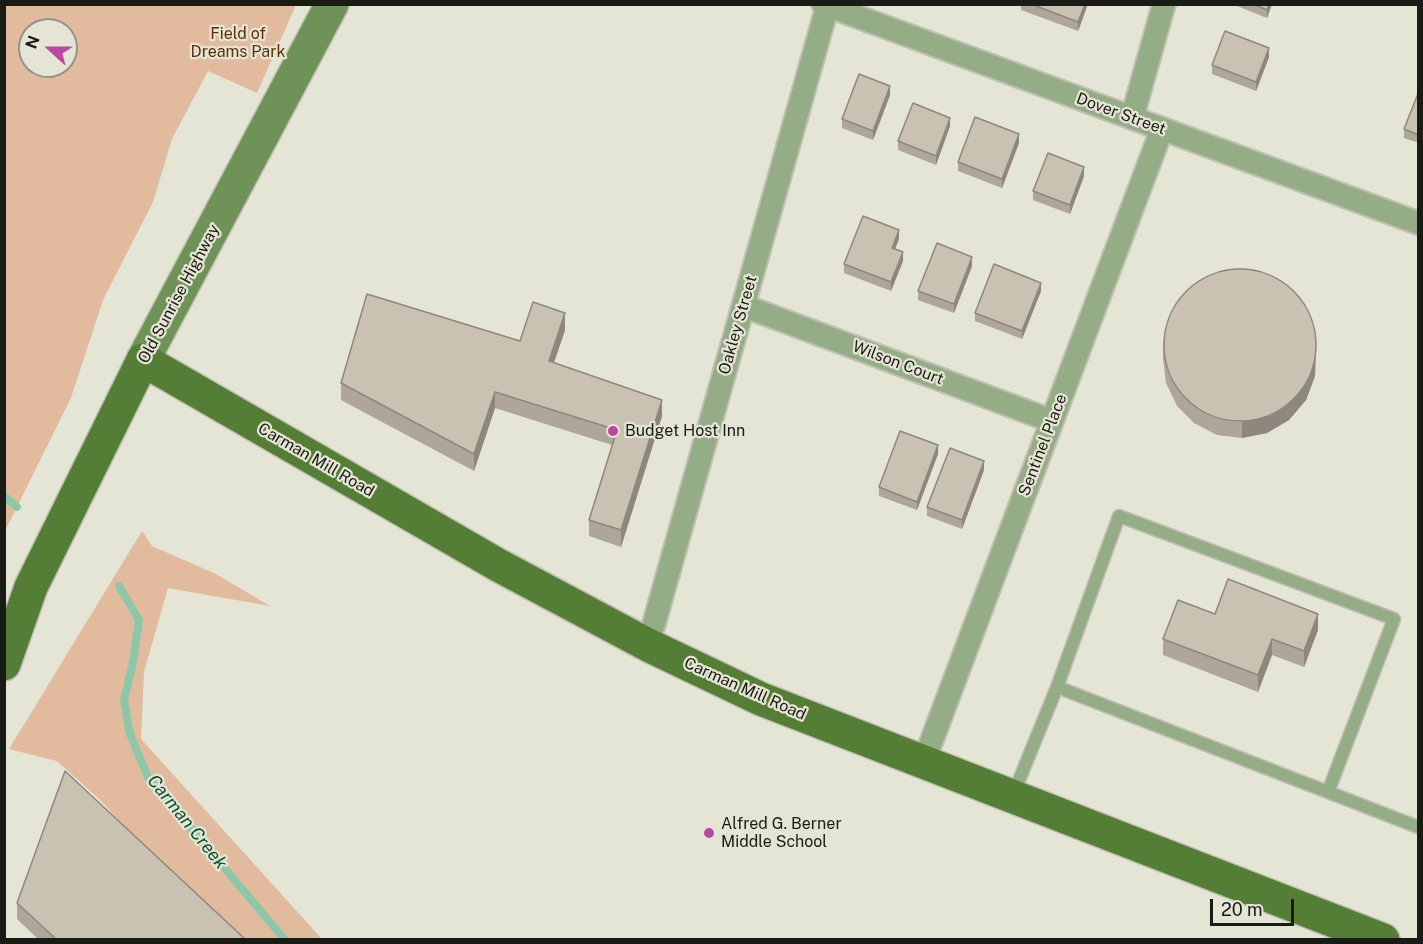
<!DOCTYPE html>
<html>
<head>
<meta charset="utf-8">
<style>
  body { margin:0 }
  #map { position:relative; width:1423px; height:944px; overflow:hidden; background:#e4e5d4; font-family:"Public Sans",sans-serif }
  canvas { display:block }
  .frame { position:absolute; inset:0; border:6px solid #1b1b15; pointer-events:none }
  .north { position:absolute; left:18px; top:18px; width:60px; height:60px; box-sizing:border-box; background:#e4e5d4; border:2px solid #949488; border-radius:50%; rotate:291deg; font-size:16px; font-weight:700; line-height:24px; text-align:center; color:#1b1b15 }
  .north::after { content:''; display:block; margin:auto; width:21px; height:27px; background:#bd479e; clip-path:polygon(50% 0,100% 100%,50% 72%,0 100%) }
  .scale { position:absolute; left:1210px; top:899px; width:84px; height:27px; box-sizing:border-box; border:3px solid #1b1b15; border-top:0; padding-left:8px; font-size:18px; line-height:21px; white-space:nowrap; color:#1b1b15; -webkit-text-stroke:4px #e4e5d4; paint-order:stroke }
</style>
</head>
<body>
<div id="map">
<canvas width="1423" height="944"></canvas>
<div class="frame"></div>
<div class="north">N</div>
<div class="scale">20 m</div>
</div>
<script>
const context = document.querySelector('canvas').getContext('2d');
context.lineJoin = 'round';
function fillPath(path, color) { context.fillStyle = color; context.fill(path, 'evenodd'); }
function stroke(path, color, width, dash) { context.strokeStyle = color; context.lineWidth = width; context.lineCap = dash ? 'butt' : 'round'; context.setLineDash(dash || []); context.stroke(path); }
function label(font, color, halo, rows, align = 'center') {
  context.font = font + ' "Public Sans",sans-serif'; context.lineWidth = 4.5; context.setLineDash([]); context.textBaseline = 'middle'; context.strokeStyle = halo; context.fillStyle = color; for (const [text, x, y, turn = 0] of rows) {
    context.save(); context.translate(x, y); context.rotate((+turn || 0) * Math.PI / 180); context.textAlign = isNaN(turn) ? turn : align; if (halo) context.strokeText(text, 0, 0); context.fillText(text, 0, 0); context.restore();
  }
}
fillPath(new Path2D(`
  M 5,4 L 296,5 L 257,93 L 208,71 L 172,139 L 153,202 L 103,300 L 71,398 L 5,531 ZM 30,30 L 66,30 L 66,66 L 30,66 Z
  M 142,531 L 152,546 L 216,574 L 270,606 L 168,588 L 144,672 L 141,739 L 322,939 L 228,939 L 100,800 L 57,761 L 9,749 Z`), '#e2bb9f');
stroke(new Path2D(`
  M 4,496 L 17,507
  M 119,586 L 139,620 L 133,662 L 124,700 L 130,734 L 148,777 L 285,940`), '#8ec7a7', 8);
const lane = new Path2D(`
  M 1057,687 L 1418,827
  M 1013,795 L 1057,687 L 1119,516 L 1394,619 L 1328,792`);
const street = new Path2D(`
  M 823,4 L 1418,223
  M 1132,118 L 1164,4
  M 744,306 L 1052,421
  M 648,645 L 828,4
  M 924,761 L 1162,129`);
const secondary = new Path2D(`
  M 143,360 L 332,4`);
const primary = new Path2D(`
  M 4,664 L 31,587 L 143,360 L 498,565 L 648,645 L 761,699 L 1383,940`);
stroke(lane, '#c0c1b2', 15);
stroke(street, '#c0c1b2', 26);
stroke(secondary, '#c0c1b2', 36);
stroke(primary, '#c0c1b2', 36);
stroke(lane, '#95ad87', 12);
stroke(street, '#95ad87', 22);
stroke(secondary, '#6f9259', 33);
stroke(primary, '#547e35', 33);
fillPath(new Path2D(`
  M 1021,4 L 1088,4 L 1078,31 L 1021,10 Z
  M 1232,4 L 1272,4 L 1267,18 Z
  M 1269,57 L 1256,91 L 1212,74 L 1212,65 Z
  M 1419,91 L 1419,143 L 1404,138 L 1404,129 Z
  M 890,95 L 873,140 L 842,128 L 842,119 Z
  M 950,126 L 936,165 L 898,150 L 898,141 Z
  M 1019,143 L 1002,188 L 958,171 L 958,162 Z
  M 1084,176 L 1070,214 L 1033,200 L 1033,191 Z
  M 899,239 L 895,249 L 903,261 L 891,291 L 844,273 L 844,264 Z
  M 972,266 L 954,313 L 918,300 L 918,291 Z
  M 1041,291 L 1022,339 L 975,321 L 975,313 Z
  M 565,330 L 554,363 L 662,416 L 621,547 L 589,536 L 589,520 L 612,445 L 495,408 L 474,471 L 341,400 L 341,383 L 520,341 Z
  M 1163,342 L 1316,350 L 1315,376 L 1306,400 L 1289,420 L 1267,433 L 1242,438 L 1217,435 L 1194,423 L 1177,406 L 1166,383 L 1163,358 Z
  M 938,454 L 917,510 L 879,496 L 879,487 Z
  M 984,470 L 962,529 L 927,516 L 927,507 Z
  M 1215,614 L 1318,630 L 1304,667 L 1272,655 L 1258,692 L 1163,655 L 1163,639 Z
  M 17,903 L 245,939 L 38,939 L 17,919 Z`), '#ada699');
fillPath(new Path2D(`
  M 1085,4 L 1088,4 L 1078,31 L 1078,22 Z
  M 1269,4 L 1272,4 L 1267,18 L 1267,10 Z
  M 1269,48 L 1269,57 L 1256,91 L 1256,82 Z
  M 890,86 L 890,95 L 873,140 L 873,131 Z
  M 950,118 L 950,126 L 936,165 L 936,156 Z
  M 1019,134 L 1019,143 L 1002,188 L 1002,179 Z
  M 1084,167 L 1084,176 L 1070,214 L 1070,205 Z
  M 899,230 L 899,239 L 892,257 L 892,248 Z
  M 903,252 L 903,261 L 891,291 L 891,282 Z
  M 972,257 L 972,266 L 954,313 L 954,304 Z
  M 1041,283 L 1041,291 L 1022,339 L 1022,331 Z
  M 565,313 L 565,330 L 549,377 L 549,361 Z
  M 1316,334 L 1315,376 L 1306,400 L 1289,420 L 1267,433 L 1242,438 L 1242,422 Z
  M 495,392 L 495,408 L 474,471 L 474,454 Z
  M 662,400 L 662,416 L 621,547 L 621,530 Z
  M 938,445 L 938,454 L 917,510 L 917,502 Z
  M 984,461 L 984,470 L 962,529 L 962,520 Z
  M 1318,614 L 1318,630 L 1304,667 L 1304,651 Z
  M 1272,639 L 1272,655 L 1258,692 L 1258,675 Z`), '#8d877d');
const building = new Path2D(`
  M 1031,4 L 1085,4 L 1078,22 Z
  M 1253,4 L 1269,4 L 1267,10 Z
  M 1225,31 L 1269,48 L 1256,82 L 1212,65 Z
  M 859,74 L 890,86 L 873,131 L 842,119 Z
  M 1419,91 L 1419,135 L 1404,129 Z
  M 913,103 L 950,118 L 936,156 L 898,141 Z
  M 975,117 L 1019,134 L 1002,179 L 958,162 Z
  M 1048,153 L 1084,167 L 1070,205 L 1033,191 Z
  M 863,216 L 899,230 L 892,248 L 903,252 L 891,282 L 844,264 Z
  M 937,243 L 972,257 L 954,304 L 918,291 Z
  M 994,264 L 1041,283 L 1022,331 L 975,313 Z
  M1164 345a76 76 0 1 1 152 0a76 76 0 1 1-152 0Z
  M 367,294 L 520,341 L 533,302 L 565,313 L 549,361 L 662,400 L 621,530 L 589,520 L 617,430 L 495,392 L 474,454 L 341,383 Z
  M 900,431 L 938,445 L 917,502 L 879,487 Z
  M 950,448 L 984,461 L 962,520 L 927,507 Z
  M 1228,579 L 1318,614 L 1304,651 L 1272,639 L 1258,675 L 1163,639 L 1178,600 L 1215,614 Z
  M 65,771 L 245,939 L 56,939 L 17,903 Z`);
fillPath(building, '#c9c1b2');
stroke(building, '#8d877d', 1.5);
for (const [x, y, r, color] of [
  [613,431,6,"#bd479e"],
  [709,833,6,"#bd479e"]
]) { const dot = new Path2D(); dot.arc(x, y, r, 0, 2 * Math.PI); context.fillStyle = color; context.fill(dot); stroke(dot, '#e4e5d4', 2); }
label('16px', '#5d3005', '#e4e5d4', [
  ["Field of",238,34],
  ["Dreams Park",238,52]
]);
label('16px', '#1b1b15', '#e4e5d4', [
  ["Dover Street",1121,114,20],
  ["Old Sunrise Highway",179,294,-62],
  ["Oakley Street",738,325,-74],
  ["Wilson Court",898,363,21],
  ["Sentinel Place",1043,445,-69],
  ["Carman Mill Road",316,460,30],
  ["Carman Mill Road",745,689,24]
]);
label('16px', '#1b1b15', '#e4e5d4', [
  ["Budget Host Inn",625,431],
  ["Alfred G. Berner",721,824],
  ["Middle School",721,842]
], 'left');
label('italic 18px', '#0b5235', '#e4e5d4', [
  ["Carman Creek",187,822,51]
]);
</script>
</body>
</html>
